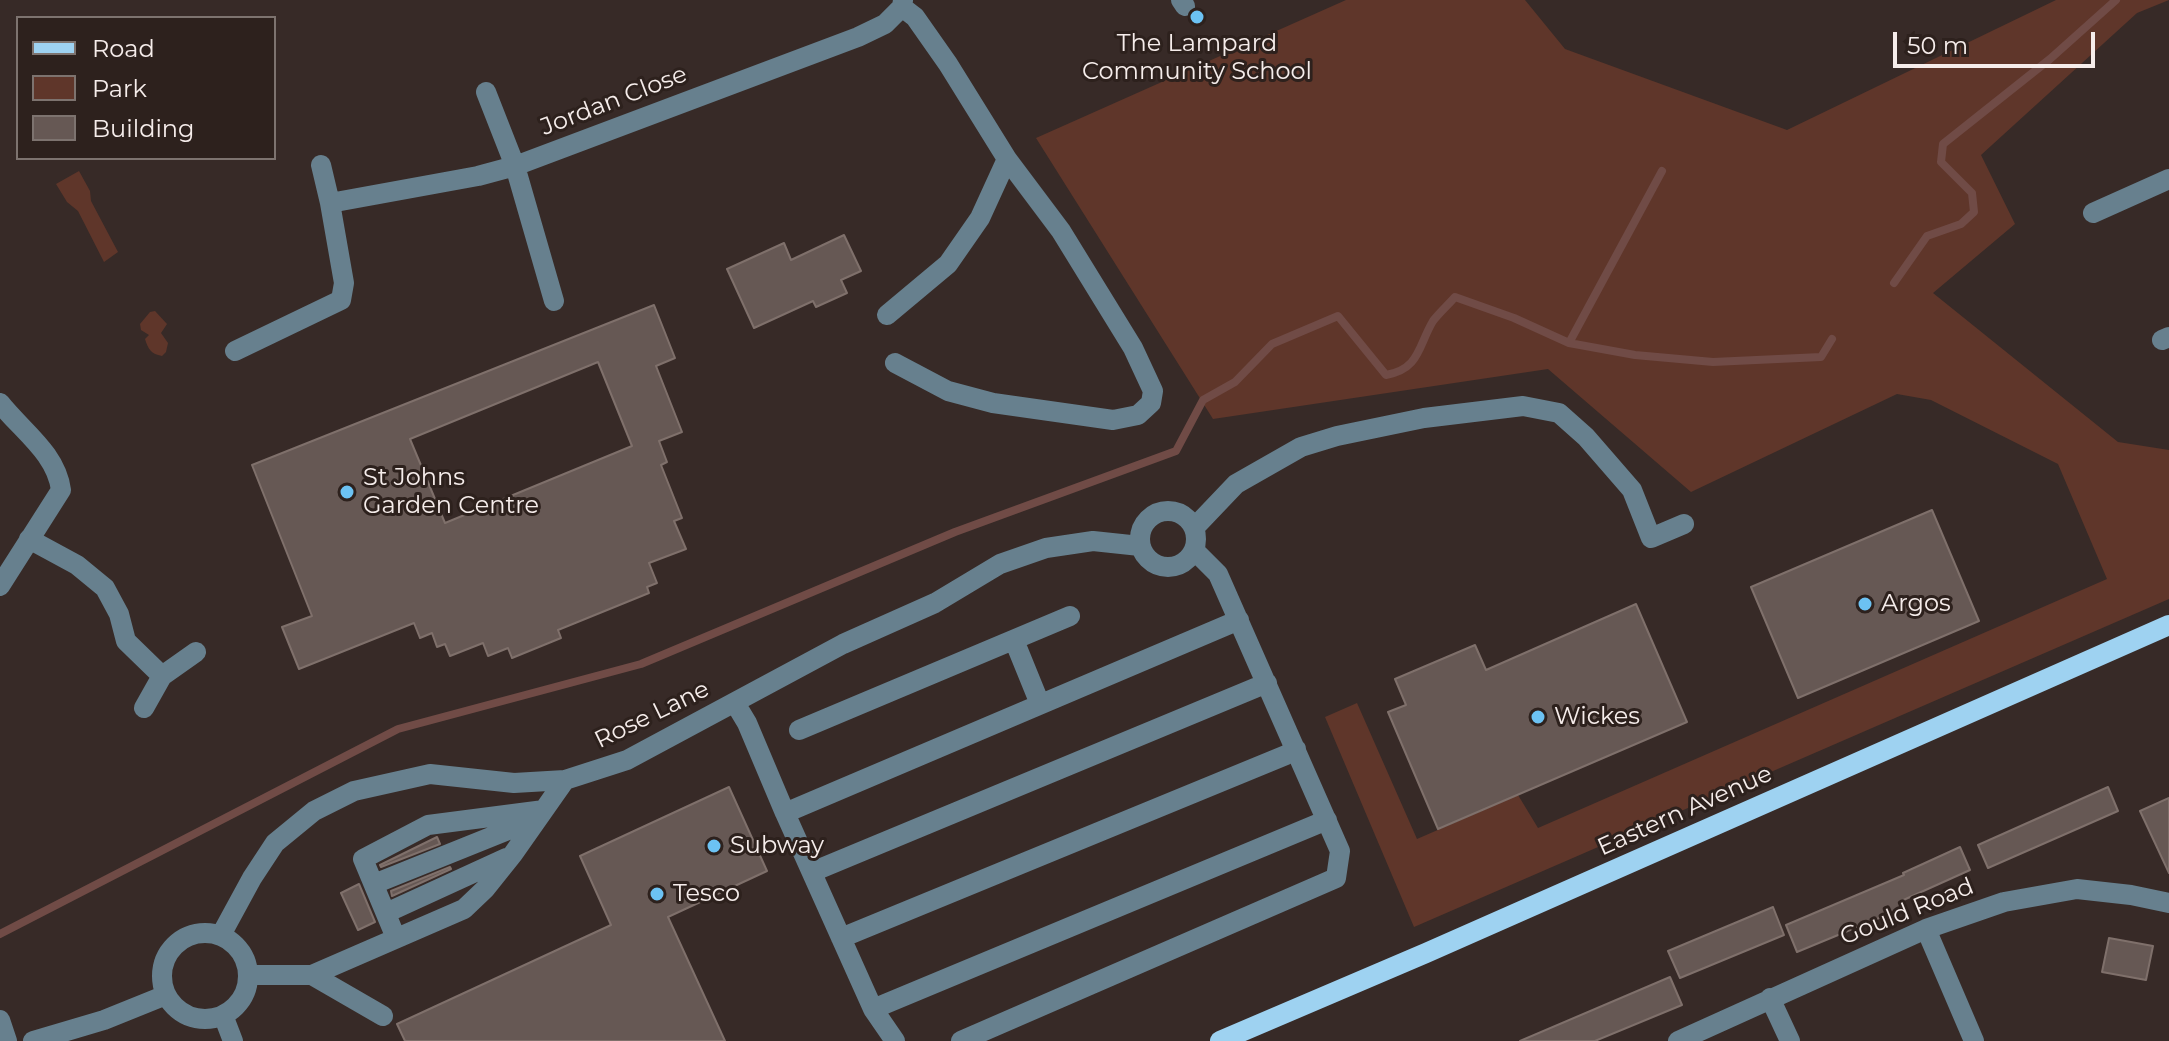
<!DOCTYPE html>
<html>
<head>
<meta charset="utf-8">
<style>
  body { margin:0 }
  #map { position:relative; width:2169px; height:1041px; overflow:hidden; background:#372a27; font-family:Montserrat,sans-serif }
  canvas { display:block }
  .legend { position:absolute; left:16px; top:16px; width:260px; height:144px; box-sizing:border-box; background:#2d211d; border:2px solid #7d736f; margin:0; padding:10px 14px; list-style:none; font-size:24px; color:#f6edeb }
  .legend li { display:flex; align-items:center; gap:16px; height:40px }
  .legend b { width:40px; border:2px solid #7d736f }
  .scale { position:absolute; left:1893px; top:32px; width:202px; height:36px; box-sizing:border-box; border:4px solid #f6edeb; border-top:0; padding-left:10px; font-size:24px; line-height:28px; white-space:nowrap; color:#f6edeb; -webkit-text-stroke:6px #2d211d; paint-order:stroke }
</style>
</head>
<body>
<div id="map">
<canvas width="2169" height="1041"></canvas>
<ul class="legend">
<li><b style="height:10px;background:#9ed2f1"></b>Road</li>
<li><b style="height:22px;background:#5f362a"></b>Park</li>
<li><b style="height:22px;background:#665854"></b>Building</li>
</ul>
<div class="scale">50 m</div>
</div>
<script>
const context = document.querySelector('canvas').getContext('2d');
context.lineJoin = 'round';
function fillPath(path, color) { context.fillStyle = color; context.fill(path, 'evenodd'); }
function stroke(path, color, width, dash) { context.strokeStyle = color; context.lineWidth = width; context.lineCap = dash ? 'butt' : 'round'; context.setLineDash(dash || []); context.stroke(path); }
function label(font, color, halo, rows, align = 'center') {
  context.font = font + ' Montserrat,sans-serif'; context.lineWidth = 6; context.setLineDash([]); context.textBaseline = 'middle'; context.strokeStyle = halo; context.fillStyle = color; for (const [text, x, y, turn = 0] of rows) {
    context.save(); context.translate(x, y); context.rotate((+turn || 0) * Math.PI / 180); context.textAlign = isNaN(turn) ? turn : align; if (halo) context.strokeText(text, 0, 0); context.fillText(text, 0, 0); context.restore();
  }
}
fillPath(new Path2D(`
  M 1346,0 L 1525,0 L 1565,49 L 1787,130 L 2056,0 L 2169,0 L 2137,13 L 1981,155 L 2015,224 L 1933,293 L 2118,442 L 2169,450 L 2169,599 L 1414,927 L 1325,717 L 1357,703 L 1417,839 L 1518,795 L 1538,828 L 2107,579 L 2058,464 L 1931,400 L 1897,394 L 1691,492 L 1548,369 L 1213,419 L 1036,138 Z
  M 79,171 L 90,191 L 91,201 L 118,252 L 104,262 L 78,211 L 67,202 L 56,184 Z
  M 155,311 L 167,324 L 161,333 L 168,343 L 166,352 L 162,356 C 151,354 148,349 145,339 L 149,335 L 141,330 L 140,324 L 150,312 Z`), '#5f362a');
stroke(new Path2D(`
  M 1894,283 L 1927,236 L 1961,224 L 1974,212 L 1972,193 L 1941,162 L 1943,144 L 2050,59 L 2116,0
  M 1569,343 L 1662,171
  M 0,934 L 398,729 L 641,664 L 955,532 L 1176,451 L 1203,400 L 1235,382 L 1272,344 L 1338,316 L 1386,375 C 1420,369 1418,346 1433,321 C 1439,313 1448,305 1455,297 L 1514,318 L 1569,343 L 1635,355 L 1713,362 L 1821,357 L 1832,339`), '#704b46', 8);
const building = new Path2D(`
  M 844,235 L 861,271 L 841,280 L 847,293 L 816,307 L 813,301 L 754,328 L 727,269 L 784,243 L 791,260 Z
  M 654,305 L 675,358 L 656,366 L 682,432 L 659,441 L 667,462 L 661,465 L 682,518 L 674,521 L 686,549 L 649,563 L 657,583 L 647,587 L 649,593 L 558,630 L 561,638 L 512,658 L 508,648 L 488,656 L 483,643 L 450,656 L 445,644 L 437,647 L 432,633 L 420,638 L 414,623 L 299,669 L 282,627 L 312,616 L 252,465 ZM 598,362 L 632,446 L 445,523 L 410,439 Z
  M 1932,510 L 1979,621 L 1798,698 L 1751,587 Z
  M 1636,604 L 1687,722 L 1438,829 L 1388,712 L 1406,705 L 1395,679 L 1475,645 L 1486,670 Z
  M 729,787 L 767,871 L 668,917 L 725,1041 L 405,1041 L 397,1024 L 611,925 L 580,856 Z
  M 2108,787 L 2118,811 L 1988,868 L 1978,845 Z
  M 2169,798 L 2169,873 L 2140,811 Z
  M 437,837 L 440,844 L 381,867 L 380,865 Z
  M 1960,847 L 1970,870 L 1899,902 L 1901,909 L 1797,952 L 1786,925 L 1904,875 L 1903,873 Z
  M 450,867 L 451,869 L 392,896 L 391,891 Z
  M 359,884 L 375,922 L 358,930 L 341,893 Z
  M 1773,907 L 1784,935 L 1680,978 L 1668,951 Z
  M 2109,938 L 2153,946 L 2146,980 L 2102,972 Z
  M 1670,977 L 1682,1005 L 1595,1041 L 1520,1041 Z`);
fillPath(building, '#665854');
stroke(building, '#7f706b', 2);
stroke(new Path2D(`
  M 1181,0 L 1185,6
  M 486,92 L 515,166 L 554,301
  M 321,165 L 330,203
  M 2093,213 L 2169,179
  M 887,315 L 948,264 L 980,218 L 1007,159
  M 2162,340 L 2169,337
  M 235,351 L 341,300 L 344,283 L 330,203 L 478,176 L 515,166 L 858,37 L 885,24 L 902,7
  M 895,363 L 948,391 L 993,403 L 1113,420 L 1138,415 L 1151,403 L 1153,391 L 1133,348 L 1061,231 L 1007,159 L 948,64 L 915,17 L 902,7 L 903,0
  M 0,403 C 22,431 56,453 61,490 L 0,586
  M1140 539a28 28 0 1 1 56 0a28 28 0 1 1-56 0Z
  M 1195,527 L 1236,484 L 1301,447 L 1337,436 L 1424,418 L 1523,406 L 1559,413 L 1586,437 L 1632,490 L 1651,538 L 1684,524
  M 29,539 L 77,565 L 105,588 L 119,614 L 126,641 L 162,676
  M 1014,640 L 1040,704
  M 735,703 L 747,723 L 785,813 L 873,1009 L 895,1041
  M 144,708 L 162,676 L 196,652
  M 799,730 L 1070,616
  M 785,813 L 1239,620
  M 812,872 L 1267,683
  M 374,884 L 538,818
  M 386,913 L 506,858
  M 1926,929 L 1974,1041
  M162 976a43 43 0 1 1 86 0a43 43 0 1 1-86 0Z
  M 221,935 L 252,878 L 275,843 L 314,811 L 354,791 L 430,774 L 514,783 L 565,780 L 627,760 L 843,644 L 935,603 L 1000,564 L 1046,548 L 1093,541 L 1140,546
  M 396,938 L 363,859 L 428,825 L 544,810
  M 841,938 L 1286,755 L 1296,749
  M 248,975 L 312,975 L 464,909 L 485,889 L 513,854 L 565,780
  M 312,975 L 383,1016
  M 1770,998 L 1790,1041
  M 873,1009 L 1327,820
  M 223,1015 L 233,1041
  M 0,1020 L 7,1041
  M 33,1041 L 104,1020 L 166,995
  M 961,1041 L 1336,878 L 1340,851 L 1218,574 L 1194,550
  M 1678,1041 L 1926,929 L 2004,902 L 2077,889 L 2131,895 L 2169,903`), '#67808e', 20);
stroke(new Path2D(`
  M 1220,1041 L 1426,953 L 2169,625`), '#9ed2f1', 20);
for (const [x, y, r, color] of [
  [1197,17,8,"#6cc2f3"],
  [347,492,8,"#6cc2f3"],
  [1865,604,8,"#6cc2f3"],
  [1538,717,8,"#6cc2f3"],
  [714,846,8,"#6cc2f3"],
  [657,894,8,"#6cc2f3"]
]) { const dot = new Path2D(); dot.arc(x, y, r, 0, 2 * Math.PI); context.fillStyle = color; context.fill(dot); stroke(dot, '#2d211d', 3); }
label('24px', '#f6edeb', '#2d211d', [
  ["The Lampard",1197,44,"center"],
  ["Community School",1197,72,"center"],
  ["St Johns",363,478],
  ["Garden Centre",363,506],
  ["Argos",1881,604],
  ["Wickes",1554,717],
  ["Subway",730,846],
  ["Tesco",673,894]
], 'left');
label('24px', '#f6edeb', '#2d211d', [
  ["Jordan Close",614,101,-21],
  ["Rose Lane",652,715,-26],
  ["Eastern Avenue",1685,811,-24],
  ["Gould Road",1907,912,-22]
]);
</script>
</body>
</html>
